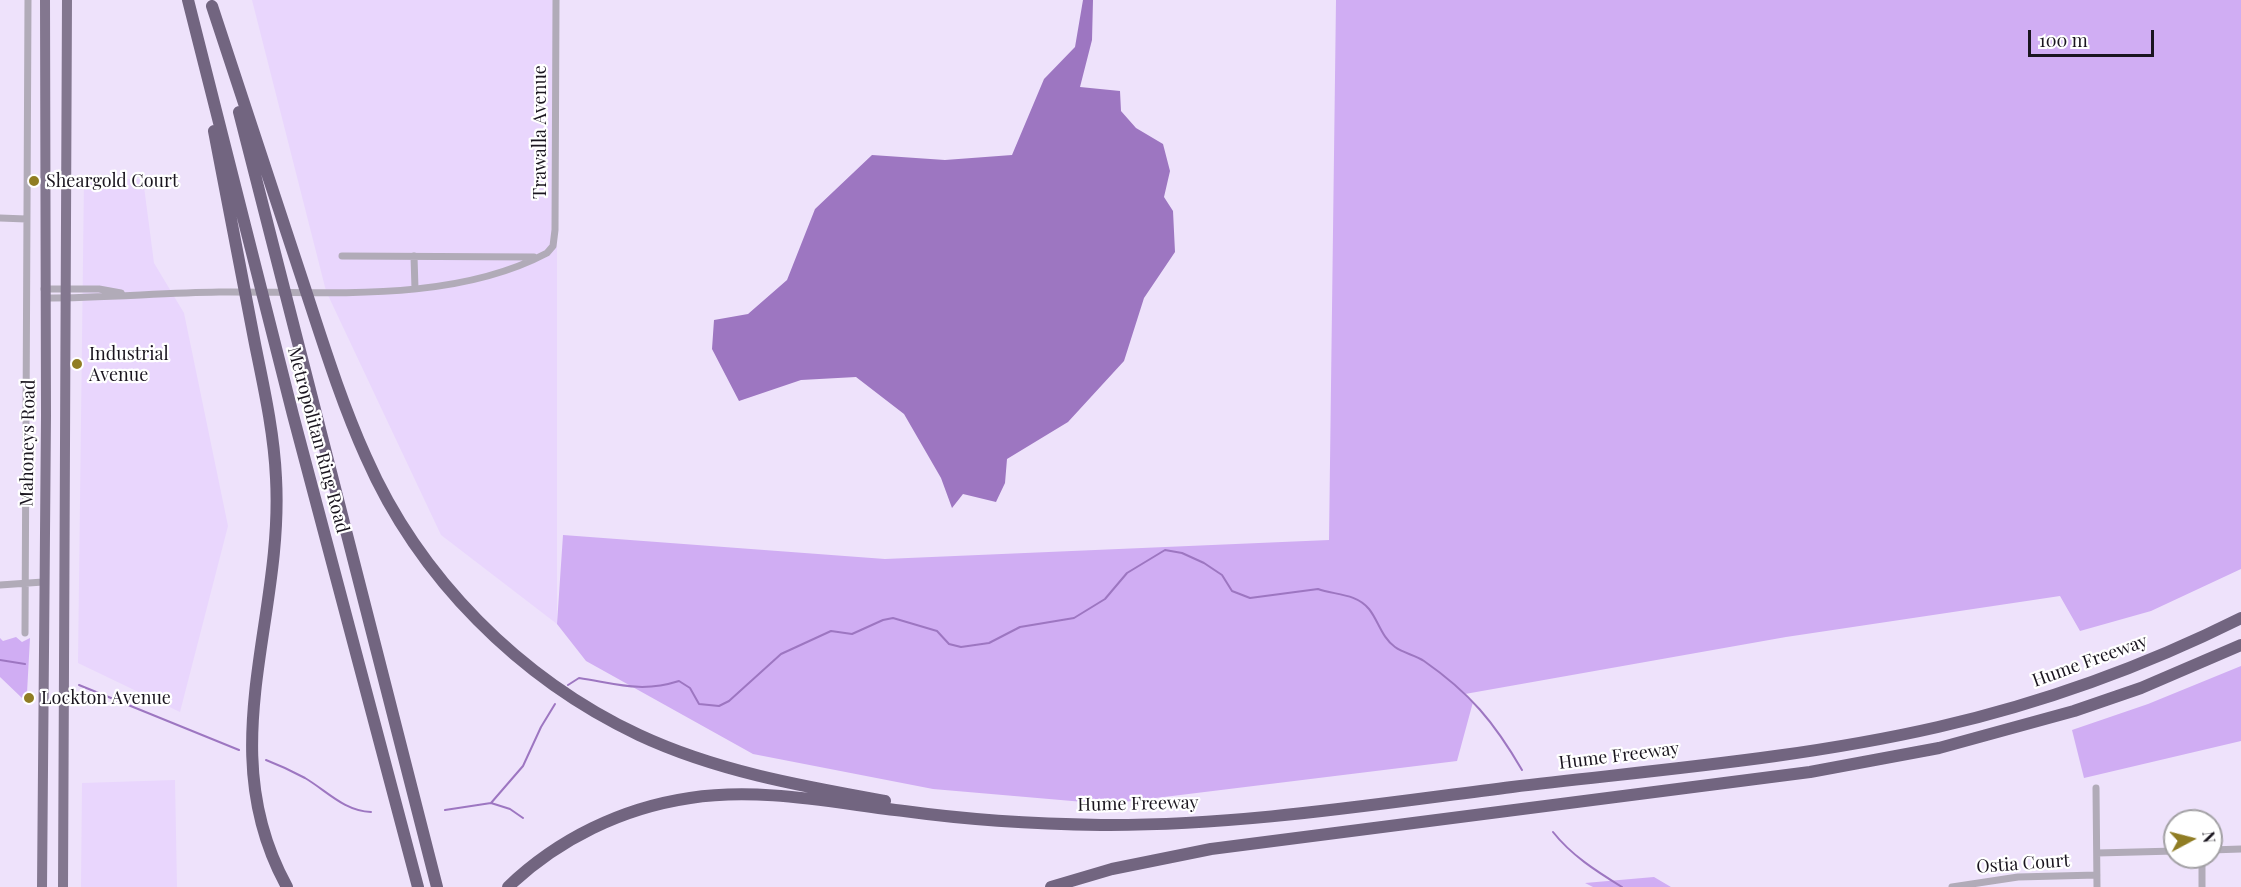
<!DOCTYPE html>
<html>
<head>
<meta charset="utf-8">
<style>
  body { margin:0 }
  #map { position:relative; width:2241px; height:887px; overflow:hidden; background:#eee2fb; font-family:"Playfair Display",serif }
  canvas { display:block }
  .north { position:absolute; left:2163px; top:809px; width:60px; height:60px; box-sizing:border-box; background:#fff; border:2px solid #a3a1a5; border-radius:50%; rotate:83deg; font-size:16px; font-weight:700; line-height:24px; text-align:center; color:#1a151f }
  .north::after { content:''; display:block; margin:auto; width:21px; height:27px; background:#907d24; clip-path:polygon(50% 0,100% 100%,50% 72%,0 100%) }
  .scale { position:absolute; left:2028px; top:30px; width:126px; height:27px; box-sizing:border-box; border:3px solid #1a151f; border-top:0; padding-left:8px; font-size:18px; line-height:21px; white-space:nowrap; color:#1a151f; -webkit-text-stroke:4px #fff; paint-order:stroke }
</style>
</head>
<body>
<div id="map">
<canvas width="2241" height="887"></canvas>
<div class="north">N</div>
<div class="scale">100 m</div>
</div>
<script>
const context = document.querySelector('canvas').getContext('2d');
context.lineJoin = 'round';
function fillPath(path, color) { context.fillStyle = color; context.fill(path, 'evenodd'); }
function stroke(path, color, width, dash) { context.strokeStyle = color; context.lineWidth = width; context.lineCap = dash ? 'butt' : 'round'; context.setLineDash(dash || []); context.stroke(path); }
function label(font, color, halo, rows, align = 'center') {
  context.font = font + ' "Playfair Display",serif'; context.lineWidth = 4.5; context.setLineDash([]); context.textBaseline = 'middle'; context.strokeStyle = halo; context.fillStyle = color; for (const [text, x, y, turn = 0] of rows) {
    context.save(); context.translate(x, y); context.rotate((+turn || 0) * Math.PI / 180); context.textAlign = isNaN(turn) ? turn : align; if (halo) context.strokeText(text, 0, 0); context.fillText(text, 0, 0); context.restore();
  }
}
fillPath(new Path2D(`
  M 252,0 L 557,0 L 557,624 L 441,535 L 326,291 Z
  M 84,179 L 143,179 L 154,263 L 184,313 L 228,526 L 180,712 L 78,663 Z
  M 175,780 L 177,887 L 81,887 L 82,783 Z`), '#e9d6fd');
fillPath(new Path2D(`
  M 1336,0 L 2241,0 L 2241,569 L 2151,611 L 2080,631 L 2060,596 L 1786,637 L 1465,694 L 1473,702 L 1457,761 L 1107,804 L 933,789 L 753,754 L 586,661 L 557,624 L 563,535 L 885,559 L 1329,540 Z
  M 16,637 L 22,642 L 30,638 L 27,693 L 22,698 L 0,677 L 0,638 L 3,641 Z
  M 2241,666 L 2241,741 L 2084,778 L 2072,730 L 2148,704 Z
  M 1654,877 L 1671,887 L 1593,887 L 1585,883 Z`), '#d0adf3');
fillPath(new Path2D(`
  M 1083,0 L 1093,0 L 1092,40 L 1080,87 L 1120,91 L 1121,111 L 1136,128 L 1163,144 L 1170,171 L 1164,197 L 1173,211 L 1175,252 L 1144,298 L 1124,361 L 1068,422 L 1007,459 L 1005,483 L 996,502 L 963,494 L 952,508 L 941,478 L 904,414 L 856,377 L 801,380 L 739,401 L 712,349 L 714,320 L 748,314 L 787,280 L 815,209 L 872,155 L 945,160 L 1012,155 L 1044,79 L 1075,47 Z`), '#9d76c1');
stroke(new Path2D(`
  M 0,660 L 25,664
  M 79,685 L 239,750
  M 568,685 L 579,678 C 618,684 641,693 679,681 L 690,688 L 699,704 L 719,706 L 729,701 L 781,654 L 831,631 L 852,634 L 883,620 L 893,618 L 937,631 L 949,644 L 961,647 L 989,643 L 1020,627 L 1074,618 L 1105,599 L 1127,573 L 1165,550 L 1182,553 L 1204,563 L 1222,575 L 1232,591 L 1250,598 L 1318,589 C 1334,595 1356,593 1369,609 C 1378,620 1382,638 1395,647 C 1403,653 1415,655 1424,661 C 1470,693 1494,722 1522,770
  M 266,760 C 279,765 292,771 305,778 C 327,791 344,811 371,812
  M 491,803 L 510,809 L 523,818
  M 445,810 L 491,803 L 523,766 L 541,727 L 555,704
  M 1553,832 C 1571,855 1596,871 1622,887`), '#9d76c1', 2);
stroke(new Path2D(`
  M 0,218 L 26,219
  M 342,256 L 534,257
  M 414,256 L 415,289
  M 44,289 L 99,289 L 121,293
  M 45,298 C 103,298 160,293 219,292 C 324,291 451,304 547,253 L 553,246 L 555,230 L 556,0
  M 0,585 L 43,582
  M 25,633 L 28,0
  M 2096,788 L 2097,887
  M 2211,850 L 2241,849
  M 2097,853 L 2175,851
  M 2202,857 L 2202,887
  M 1952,887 L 2018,877 L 2097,875`), '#b1abb8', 7);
stroke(new Path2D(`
  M 42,887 L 46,415 L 45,0
  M 63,887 L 67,0`), '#83778f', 10);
stroke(new Path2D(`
  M 188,0 L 293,415 L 418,887
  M 212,6 C 241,94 270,182 299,270 C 320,333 339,397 366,457 C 419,578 520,679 639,735 C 716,771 801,786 885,801
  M 239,112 L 437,887
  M 214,131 C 228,202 242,273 255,344 C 264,388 274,433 276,478 C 284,621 211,749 287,887
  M 508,887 C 558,839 622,808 690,798 C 760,787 834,803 904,811 C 969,820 1036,824 1101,825 C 1238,826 1376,804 1512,787 C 1654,770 1798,759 1938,727 C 2042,703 2145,666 2241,618
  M 1051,887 L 1112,869 L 1211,849 L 1810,772 L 1939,748 L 2074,711 L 2141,688 L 2241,645`), '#726580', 12);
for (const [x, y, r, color] of [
  [34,181,6,"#907d24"],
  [77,364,6,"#907d24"],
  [29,698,6,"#907d24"]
]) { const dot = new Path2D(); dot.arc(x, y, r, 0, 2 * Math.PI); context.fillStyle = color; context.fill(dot); stroke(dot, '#fff', 2); }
label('18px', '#1a151f', '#fff', [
  ["Trawalla Avenue",540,132,-90],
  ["Metropolitan Ring Road",318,440,75],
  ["Mahoneys Road",28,443,-89],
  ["Hume Freeway",2090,661,-20],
  ["Hume Freeway",1619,756,-7],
  ["Hume Freeway",1138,804,-1],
  ["Ostia Court",2023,864,-4]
]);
label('18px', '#1a151f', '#fff', [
  ["Sheargold Court",46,181],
  ["Industrial",89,354],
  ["Avenue",89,375],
  ["Lockton Avenue",41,698]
], 'left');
</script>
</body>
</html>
